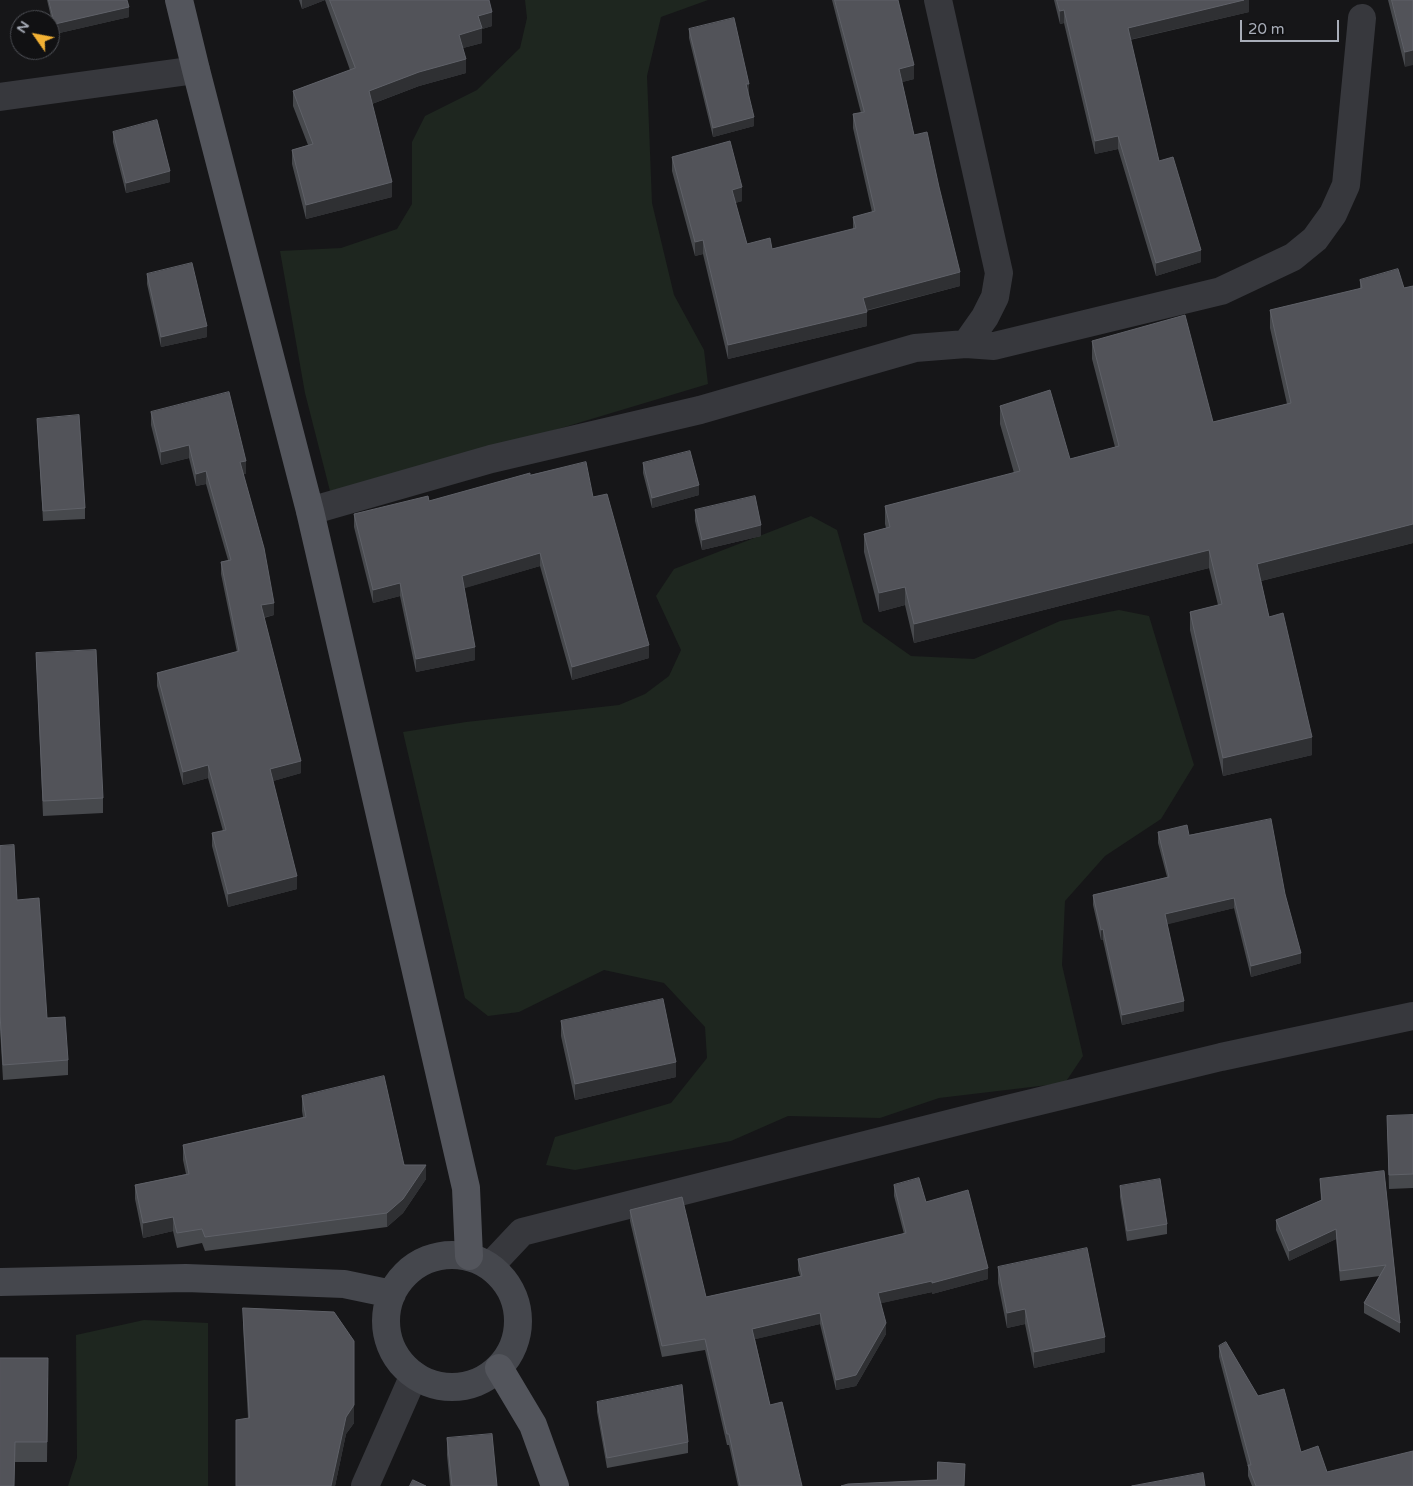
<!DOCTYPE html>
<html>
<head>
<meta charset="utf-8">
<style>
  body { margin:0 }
  #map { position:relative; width:1413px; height:1486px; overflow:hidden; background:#161618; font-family:"Varela Round",sans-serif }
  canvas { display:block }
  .north { position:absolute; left:10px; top:10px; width:50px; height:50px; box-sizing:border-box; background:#111113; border:1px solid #4d4f55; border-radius:50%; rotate:303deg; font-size:14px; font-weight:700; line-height:20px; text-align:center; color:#a8adb8 }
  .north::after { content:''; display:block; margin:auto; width:18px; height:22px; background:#f2b134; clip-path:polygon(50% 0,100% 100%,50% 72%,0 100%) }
  .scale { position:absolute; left:1240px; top:20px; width:99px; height:22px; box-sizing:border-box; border:2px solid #a8adb8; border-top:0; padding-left:6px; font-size:15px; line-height:18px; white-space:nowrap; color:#a8adb8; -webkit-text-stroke:4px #111113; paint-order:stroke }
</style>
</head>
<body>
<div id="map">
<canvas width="1413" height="1486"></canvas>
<div class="north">N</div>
<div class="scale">20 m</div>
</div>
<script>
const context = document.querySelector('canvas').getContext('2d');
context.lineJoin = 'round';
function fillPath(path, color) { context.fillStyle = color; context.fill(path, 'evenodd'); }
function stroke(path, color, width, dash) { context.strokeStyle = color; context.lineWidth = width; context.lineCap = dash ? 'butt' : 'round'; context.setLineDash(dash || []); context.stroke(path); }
fillPath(new Path2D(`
  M 525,0 L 708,0 L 661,17 L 647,76 L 652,203 L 674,295 L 704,350 L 708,384 L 425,469 L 330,491 L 305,393 L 280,251 L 341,248 L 397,229 L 412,204 L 412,142 L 425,116 L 477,90 L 520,48 L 527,18 Z
  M 811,516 L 837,530 L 863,622 L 911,656 L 974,659 L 1060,621 L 1119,610 L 1149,616 L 1194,765 L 1161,819 L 1105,856 L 1065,901 L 1062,965 L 1083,1056 L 1065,1083 L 939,1098 L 880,1118 L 788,1116 L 731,1141 L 575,1170 L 546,1165 L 555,1137 L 671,1103 L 707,1058 L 705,1027 L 664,983 L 604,970 L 519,1012 L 488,1016 L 465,998 L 403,732 L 466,722 L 619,705 L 645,694 L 669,676 L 681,650 L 656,596 L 674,569 Z
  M 144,1320 L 208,1323 L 208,1486 L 68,1486 L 77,1458 L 76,1335 Z`), '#1e261f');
stroke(new Path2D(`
  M 938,0 L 999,273 L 995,297 L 985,317 L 966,344
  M 0,97 L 196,70
  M 310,511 L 491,459 L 700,410 L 915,348 L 966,344 L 994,346 L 1221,291 L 1293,257 L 1315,239 L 1333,214 L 1346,185 L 1362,18
  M 490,1266 L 522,1232 L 1003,1110 L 1221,1057 L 1413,1016
  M 365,1486 L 414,1375`), '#37383d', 28);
stroke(new Path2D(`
  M386 1321a66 66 0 1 1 132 0a66 66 0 1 1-132 0Z
  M 0,1282 L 186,1278 L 344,1284 L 392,1294`), '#45474d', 28);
stroke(new Path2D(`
  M 179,0 L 196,70 L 310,511 L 466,1188 L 469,1256
  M 499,1368 L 533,1425 L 555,1486`), '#53555c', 28);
fillPath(new Path2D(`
  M 47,0 L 127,0 L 129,17 L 55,34 Z
  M 299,0 L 325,0 L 302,9 Z
  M 325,0 L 489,0 L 492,26 L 482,29 L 482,43 L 463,48 L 466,73 L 419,86 L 372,104 L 392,197 L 306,219 L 292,164 L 292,150 L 308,145 L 293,106 L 293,91 L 350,70 Z
  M 832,0 L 898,0 L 914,79 L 902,82 L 914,135 L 960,286 L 866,311 L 867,326 L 728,359 L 703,254 L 695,256 L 672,171 L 672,157 L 742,201 L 735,203 L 747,244 L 772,249 L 853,229 L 853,217 L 872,212 L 853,128 L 853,114 L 861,113 Z
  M 1054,0 L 1249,0 L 1249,12 L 1130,40 L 1159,161 L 1201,262 L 1156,276 L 1118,149 L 1095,154 L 1064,23 L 1060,24 Z
  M 1388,0 L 1413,0 L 1405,67 Z
  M 689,29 L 749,93 L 748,93 L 754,126 L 713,137 L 689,38 Z
  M 113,132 L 170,182 L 126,193 L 113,142 Z
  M 147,274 L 207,337 L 161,347 L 147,284 Z
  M 1360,280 L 1404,288 L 1413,286 L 1413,543 L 1261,581 L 1269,617 L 1312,755 L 1223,776 L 1190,630 L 1190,612 L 1218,605 L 1209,568 L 914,643 L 905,605 L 879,612 L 864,552 L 864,534 L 886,528 L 885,524 L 885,506 L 1014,473 L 1000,424 L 1000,406 L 1070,459 L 1115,447 L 1092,359 L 1092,341 L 1213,422 L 1287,404 L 1270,328 L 1270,310 L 1360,289 Z
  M 151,412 L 246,474 L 243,474 L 274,615 L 264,618 L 301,773 L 273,781 L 297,889 L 228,907 L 212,846 L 212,833 L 223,831 L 208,778 L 183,785 L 157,686 L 157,673 L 237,652 L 221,574 L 221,562 L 228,560 L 206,484 L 196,486 L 189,458 L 161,465 L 151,425 Z
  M 37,419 L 85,508 L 85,519 L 43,521 Z
  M 643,463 L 699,495 L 652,508 L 643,473 Z
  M 530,475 L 593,497 L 649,658 L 572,680 L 540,566 L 464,588 L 475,660 L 416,672 L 400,596 L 373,603 L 354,527 L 354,514 L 429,501 Z
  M 695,510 L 761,536 L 702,550 L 695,521 Z
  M 36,653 L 103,798 L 103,813 L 43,816 Z
  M 1158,832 L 1189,835 L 1285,894 L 1301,963 L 1251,977 L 1234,908 L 1167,924 L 1184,1011 L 1122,1025 L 1103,940 L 1101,940 L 1093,905 L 1093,895 L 1167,877 L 1158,843 Z
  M 0,846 L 17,900 L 47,1018 L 68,1060 L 68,1075 L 3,1080 L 0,1029 Z
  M 561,1021 L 676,1077 L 575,1100 L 561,1036 Z
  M 302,1096 L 426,1179 L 403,1213 L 387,1227 L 205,1251 L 202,1243 L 177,1248 L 173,1231 L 143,1238 L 135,1199 L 135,1185 L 186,1174 L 183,1160 L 183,1145 L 303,1117 L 302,1111 Z
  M 1413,1115 L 1413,1188 L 1389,1189 L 1387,1116 Z
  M 1384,1171 L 1400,1323 L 1400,1333 L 1364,1313 L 1364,1303 L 1380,1276 L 1340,1281 L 1336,1239 L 1289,1261 L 1276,1230 L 1276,1220 L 1321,1200 L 1320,1179 Z
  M 894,1185 L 926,1202 L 988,1279 L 932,1294 L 932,1292 L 881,1303 L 886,1334 L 856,1386 L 836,1390 L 820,1324 L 755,1339 L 770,1405 L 802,1486 L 738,1486 L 729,1445 L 727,1445 L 705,1350 L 662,1357 L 630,1221 L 630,1210 L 706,1297 L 800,1276 L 798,1270 L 798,1259 L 904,1234 L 894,1196 Z
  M 1120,1186 L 1167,1224 L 1167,1234 L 1127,1241 L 1120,1197 Z
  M 998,1267 L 1105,1352 L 1034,1368 L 1025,1324 L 1007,1328 L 998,1283 Z
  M 243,1308 L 354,1423 L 346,1434 L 335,1486 L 236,1486 L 248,1418 L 243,1325 Z
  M 1219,1346 L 1301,1452 L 1327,1472 L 1413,1486 L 1252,1486 L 1248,1476 L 1248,1467 L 1219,1357 Z
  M 0,1358 L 48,1378 L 47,1462 L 15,1462 Z
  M 597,1402 L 688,1442 L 688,1453 L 607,1468 L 597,1412 Z
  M 447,1438 L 497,1486 L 450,1486 L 447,1455 Z`), '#47494d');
fillPath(new Path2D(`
  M 302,0 L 325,0 L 302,9 Z
  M 1244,0 L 1249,0 L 1249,12 L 1128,40 L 1128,28 Z
  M 129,7 L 129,17 L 55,34 L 55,24 Z
  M 1064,10 L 1064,23 L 1060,24 L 1060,11 Z
  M 492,12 L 492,26 L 482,29 L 482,43 L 459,49 L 459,35 L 478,16 Z
  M 1413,50 L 1413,65 L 1405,67 L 1405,52 Z
  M 466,59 L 466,73 L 419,86 L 369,105 L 369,91 L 419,72 Z
  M 914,65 L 914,79 L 899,83 L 899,69 Z
  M 746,84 L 749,84 L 749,93 L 746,93 Z
  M 754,117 L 754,126 L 713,137 L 713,128 Z
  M 1118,136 L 1118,149 L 1095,154 L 1095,141 Z
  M 170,171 L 170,182 L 126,193 L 126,183 Z
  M 392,182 L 392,197 L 306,219 L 306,205 Z
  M 742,187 L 742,201 L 732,204 L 732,190 Z
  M 703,240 L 703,254 L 695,256 L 695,242 Z
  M 1201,250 L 1201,262 L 1156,276 L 1156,263 Z
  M 960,272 L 960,286 L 863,311 L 863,298 Z
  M 867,312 L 867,326 L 728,359 L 728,345 Z
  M 207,326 L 207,337 L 161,347 L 161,337 Z
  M 189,445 L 189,458 L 161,465 L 161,452 Z
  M 246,461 L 246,474 L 240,475 L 240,462 Z
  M 206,471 L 206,484 L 196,486 L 196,474 Z
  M 699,485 L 699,495 L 652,508 L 652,498 Z
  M 1413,524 L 1413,543 L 1257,582 L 1257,564 Z
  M 761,525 L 761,536 L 702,550 L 702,540 Z
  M 1209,550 L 1209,568 L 914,643 L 914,624 Z
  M 540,553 L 540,566 L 462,589 L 462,576 Z
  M 400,583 L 400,596 L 373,603 L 373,590 Z
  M 905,587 L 905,605 L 879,612 L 879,593 Z
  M 274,603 L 274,615 L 261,618 L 261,605 Z
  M 649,645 L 649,658 L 572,680 L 572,667 Z
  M 475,647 L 475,660 L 416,672 L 416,659 Z
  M 1312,737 L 1312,755 L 1223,776 L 1223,758 Z
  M 301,761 L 301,773 L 270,782 L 270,769 Z
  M 208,765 L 208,778 L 183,785 L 183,772 Z
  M 297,876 L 297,889 L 228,907 L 228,894 Z
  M 1234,898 L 1234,908 L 1165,925 L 1165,914 Z
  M 1103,929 L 1103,940 L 1101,940 L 1101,930 Z
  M 1301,953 L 1301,963 L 1251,977 L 1251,966 Z
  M 1184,1001 L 1184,1011 L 1122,1025 L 1122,1015 Z
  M 676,1062 L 676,1077 L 575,1100 L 575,1084 Z
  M 426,1165 L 426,1179 L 403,1213 L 387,1227 L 387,1213 Z
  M 173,1217 L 173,1231 L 143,1238 L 143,1223 Z
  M 1336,1229 L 1336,1239 L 1289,1261 L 1289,1251 Z
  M 988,1268 L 988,1279 L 932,1294 L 932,1283 Z
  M 932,1281 L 932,1292 L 878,1304 L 878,1293 Z
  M 1025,1309 L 1025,1324 L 1007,1328 L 1007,1313 Z
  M 820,1313 L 820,1324 L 752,1340 L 752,1329 Z
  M 886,1323 L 886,1334 L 856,1386 L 836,1390 L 836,1380 Z
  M 1105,1337 L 1105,1352 L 1034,1368 L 1034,1352 Z
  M 354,1341 L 354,1423 L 346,1434 L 335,1486 L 331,1486 Z`), '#2f3033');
const building = new Path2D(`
  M 49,0 L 127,0 L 129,7 L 55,24 Z
  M 330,0 L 489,0 L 492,12 L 478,16 L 482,28 L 459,35 L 466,59 L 419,72 L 369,91 L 392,182 L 306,205 L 292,150 L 313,144 L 293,91 L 355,68 Z
  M 835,0 L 898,0 L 914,65 L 899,69 L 914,135 L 927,132 L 939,187 L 960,272 L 863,298 L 867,312 L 728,345 L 703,240 L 695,242 L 672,157 L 730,141 L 742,187 L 732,190 L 747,244 L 770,238 L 772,249 L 856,228 L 853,217 L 875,211 L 853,114 L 864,112 Z
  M 1057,0 L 1244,0 L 1128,28 L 1159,161 L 1173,157 L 1201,250 L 1156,263 L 1118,136 L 1095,141 L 1064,10 L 1060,11 Z
  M 1392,0 L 1413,0 L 1413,50 L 1405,52 Z
  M 734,18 L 749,84 L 746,84 L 754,117 L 713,128 L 689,29 Z
  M 157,120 L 170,171 L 126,183 L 113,132 Z
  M 192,263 L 207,326 L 161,337 L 147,274 Z
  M 1398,269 L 1404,288 L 1413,286 L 1413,524 L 1257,564 L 1269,617 L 1283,613 L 1312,737 L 1223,758 L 1190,612 L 1222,604 L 1209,550 L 914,624 L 905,587 L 879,593 L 864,534 L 890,527 L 885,506 L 1020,471 L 1000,406 L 1050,390 L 1070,459 L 1119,446 L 1092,341 L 1185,315 L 1213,422 L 1291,403 L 1270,310 L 1362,288 L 1360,280 Z
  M 229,392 L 246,461 L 240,462 L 264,548 L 274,603 L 261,605 L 301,761 L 270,769 L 297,876 L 228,894 L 212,833 L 226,830 L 208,765 L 183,772 L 157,673 L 239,651 L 221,562 L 231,560 L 206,471 L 196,474 L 189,445 L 161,452 L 151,412 Z
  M 79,415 L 85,508 L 43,511 L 37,419 Z
  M 690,451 L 699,485 L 652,498 L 643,463 Z
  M 586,462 L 593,497 L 607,494 L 649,645 L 572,667 L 540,553 L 462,576 L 475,647 L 416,659 L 400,583 L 373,590 L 354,514 L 428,496 L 429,501 L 530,473 L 530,475 Z
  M 755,496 L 761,525 L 702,540 L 695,510 Z
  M 96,650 L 103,798 L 43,801 L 36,653 Z
  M 1271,819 L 1285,894 L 1301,953 L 1251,966 L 1234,898 L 1165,914 L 1184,1001 L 1122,1015 L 1103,929 L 1101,930 L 1093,895 L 1169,877 L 1158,832 L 1187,825 L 1189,835 Z
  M 14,845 L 17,900 L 39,898 L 47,1018 L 65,1017 L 68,1060 L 3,1065 L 0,1014 L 0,846 Z
  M 663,999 L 676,1062 L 575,1084 L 561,1021 Z
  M 384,1076 L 404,1165 L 426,1165 L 403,1199 L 387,1213 L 205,1237 L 202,1229 L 177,1233 L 173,1217 L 143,1223 L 135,1185 L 189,1174 L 183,1145 L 306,1117 L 302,1096 Z
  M 1413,1115 L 1413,1174 L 1389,1175 L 1387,1116 Z
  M 1384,1171 L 1400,1323 L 1364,1303 L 1386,1265 L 1340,1271 L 1336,1229 L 1289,1251 L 1276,1220 L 1322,1200 L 1320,1179 Z
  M 919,1178 L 926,1202 L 968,1190 L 988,1268 L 932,1283 L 932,1281 L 878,1293 L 886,1323 L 856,1375 L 836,1380 L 820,1313 L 752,1329 L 770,1405 L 782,1402 L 802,1486 L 740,1486 L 729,1434 L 727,1434 L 705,1339 L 662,1346 L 630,1210 L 682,1197 L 706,1297 L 802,1276 L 798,1259 L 906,1233 L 894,1185 Z
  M 1160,1179 L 1167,1224 L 1127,1231 L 1120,1186 Z
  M 1087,1248 L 1105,1337 L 1034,1352 L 1025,1309 L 1007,1313 L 998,1267 Z
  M 243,1308 L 334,1312 L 354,1341 L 354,1405 L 346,1417 L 331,1486 L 236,1486 L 236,1420 L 249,1418 Z
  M 1226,1342 L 1258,1396 L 1284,1389 L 1301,1452 L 1318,1446 L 1327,1472 L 1413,1451 L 1413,1486 L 1256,1486 L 1248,1465 L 1251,1465 L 1219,1346 Z
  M 0,1358 L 48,1358 L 47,1442 L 15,1442 L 14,1486 L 0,1486 Z
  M 682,1385 L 688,1442 L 607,1458 L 597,1402 Z
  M 492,1434 L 497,1486 L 452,1486 L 447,1438 Z
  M 938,1462 L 965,1464 L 964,1486 L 841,1486 L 848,1484 L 937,1480 Z
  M 1203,1473 L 1205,1486 L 1132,1486 Z
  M 413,1480 L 426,1486 L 410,1486 Z`);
fillPath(building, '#525359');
stroke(building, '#5f6168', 1);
</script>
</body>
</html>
